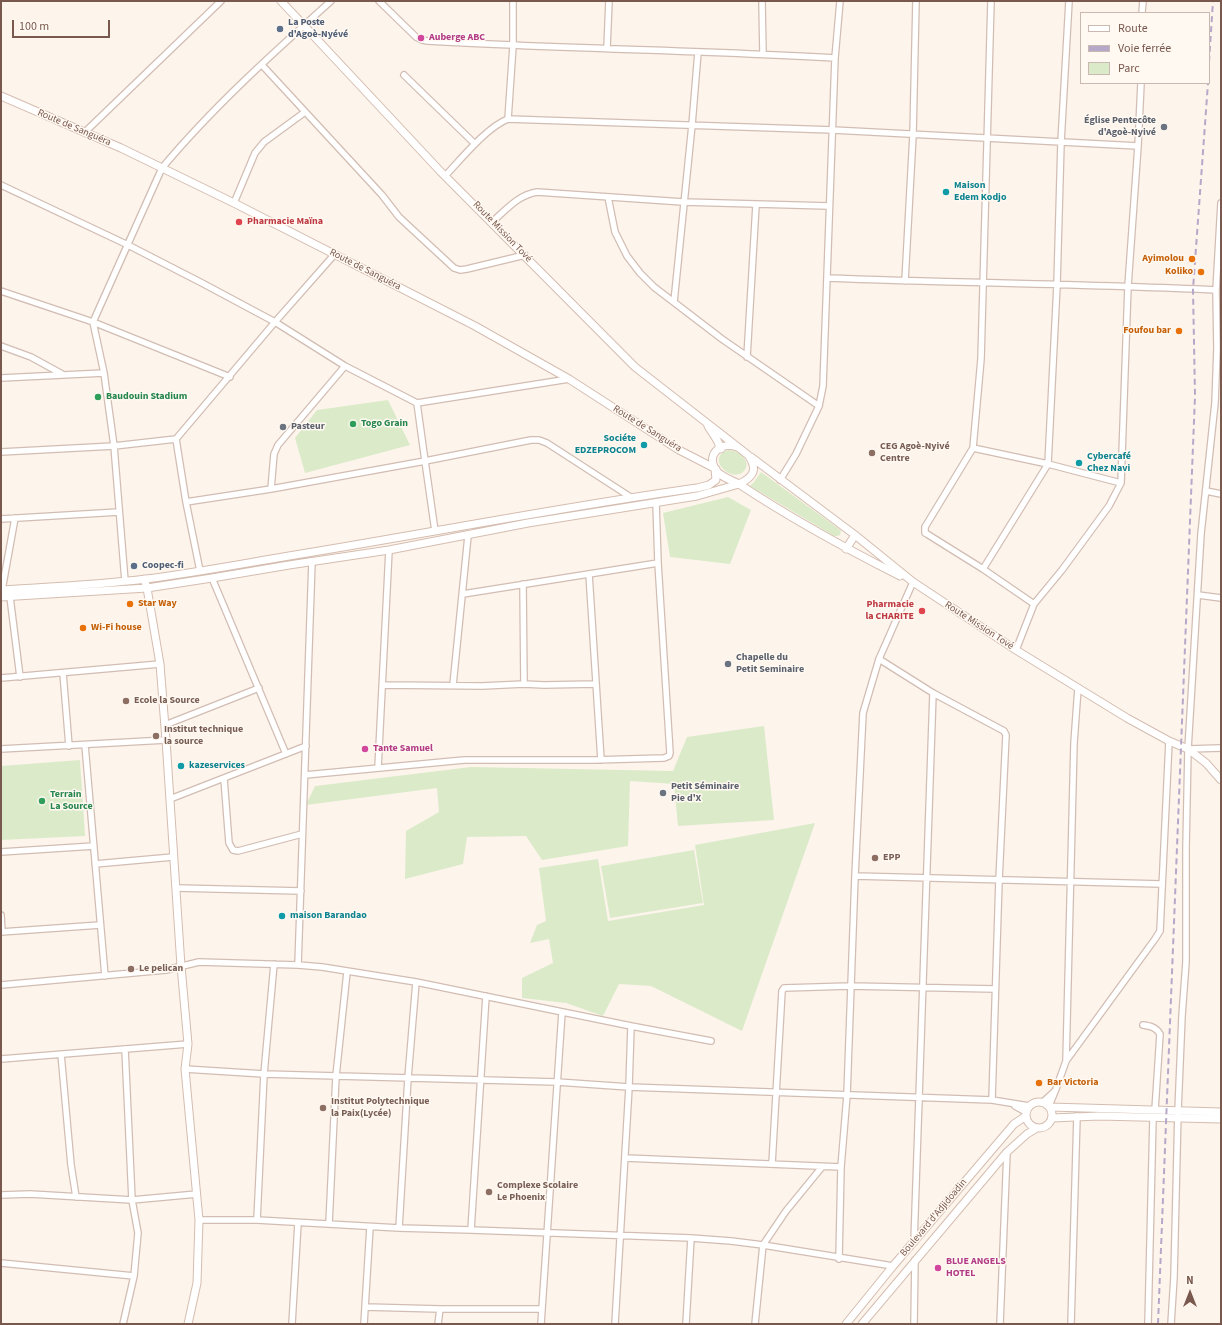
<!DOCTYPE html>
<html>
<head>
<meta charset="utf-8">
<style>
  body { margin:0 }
  #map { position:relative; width:1222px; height:1325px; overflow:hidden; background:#fdf4ec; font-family:"Source Sans 3",sans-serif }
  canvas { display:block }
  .frame { position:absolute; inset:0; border:2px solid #79584d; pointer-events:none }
  .legend { position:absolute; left:1080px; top:12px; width:130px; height:72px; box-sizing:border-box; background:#fff9f2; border:1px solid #c9b9b0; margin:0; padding:5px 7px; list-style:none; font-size:12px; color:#79584d }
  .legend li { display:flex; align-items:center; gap:8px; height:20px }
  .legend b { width:20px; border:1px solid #c9b9b0 }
  .north { position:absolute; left:1170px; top:1273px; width:40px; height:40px; -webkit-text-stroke:3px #fff9f2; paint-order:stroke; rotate:0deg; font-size:11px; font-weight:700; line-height:16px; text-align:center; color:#79584d }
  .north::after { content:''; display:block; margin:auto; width:14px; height:18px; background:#79584d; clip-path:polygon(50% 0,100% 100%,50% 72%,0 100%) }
  .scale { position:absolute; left:12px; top:20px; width:98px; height:18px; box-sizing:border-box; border:2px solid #79584d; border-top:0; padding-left:5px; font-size:12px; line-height:14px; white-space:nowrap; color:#79584d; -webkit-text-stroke:3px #fff9f2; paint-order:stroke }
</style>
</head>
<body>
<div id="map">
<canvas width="1222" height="1325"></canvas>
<div class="frame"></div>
<ul class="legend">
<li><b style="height:5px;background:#fff"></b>Route</li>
<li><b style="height:5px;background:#b6a8c8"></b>Voie ferrée</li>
<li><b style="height:11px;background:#dbebc9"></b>Parc</li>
</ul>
<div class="north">N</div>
<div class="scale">100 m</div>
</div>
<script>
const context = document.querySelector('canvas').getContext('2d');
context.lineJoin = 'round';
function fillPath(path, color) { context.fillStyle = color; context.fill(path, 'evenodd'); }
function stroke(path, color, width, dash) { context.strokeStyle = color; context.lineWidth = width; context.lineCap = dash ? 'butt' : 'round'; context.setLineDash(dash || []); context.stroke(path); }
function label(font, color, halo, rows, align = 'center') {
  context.font = font + ' "Source Sans 3",sans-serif'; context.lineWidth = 3; context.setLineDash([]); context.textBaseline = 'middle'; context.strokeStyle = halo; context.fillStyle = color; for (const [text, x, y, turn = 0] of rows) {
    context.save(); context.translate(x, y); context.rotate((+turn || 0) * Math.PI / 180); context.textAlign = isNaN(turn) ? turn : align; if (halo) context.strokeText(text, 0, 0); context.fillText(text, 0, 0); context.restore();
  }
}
fillPath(new Path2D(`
  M 388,400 L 410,445 L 305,473 L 295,438 L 317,410 Z
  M 728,450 C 738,450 754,462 743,472 C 731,483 705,458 728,450 Z
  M 761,472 L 839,529 L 841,531 L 840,535 L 837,536 L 834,536 L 750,486 L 754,482 Z
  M 728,497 L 751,510 L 730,564 L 670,557 L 663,513 Z
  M 764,726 L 774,820 L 678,826 L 674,784 L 630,781 L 628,846 L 542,860 L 526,836 L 467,837 L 463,864 L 405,879 L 406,831 L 439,812 L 437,788 L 306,805 L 315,786 L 471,767 L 673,771 L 687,737 Z
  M 80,760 L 85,836 L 1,840 L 1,766 Z
  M 815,823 L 742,1031 L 651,986 L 619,984 L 603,1016 L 566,1003 L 522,998 L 522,978 L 553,963 L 549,939 L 530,943 L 537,925 L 546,921 L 539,868 L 598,859 L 608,921 L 704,905 L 695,845 Z
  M 694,850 L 703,903 L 610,918 L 601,866 Z`), '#dbebc9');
const street = new Path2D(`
  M 379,1 L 416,37 L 422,40 L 428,41 C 564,49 700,50 835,58
  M 762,1 L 763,54
  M 991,1 L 981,359 L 973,448 L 1048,464 L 1121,483
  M 1142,13 L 1143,1
  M 607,48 L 609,1
  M 262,65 L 382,195 L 399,217 L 454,268 L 460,270 L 467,269 L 525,255
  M 404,75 L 475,144
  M 508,119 L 513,46 L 513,1
  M 85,132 L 221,1
  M 446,175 C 461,159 487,127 508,119 L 833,130 L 1138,146
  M 1,185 L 128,245 L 202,283 L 275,322 L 345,366 L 417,403 L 569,379
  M 608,197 L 615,232 L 627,256 L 640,273 L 654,287 L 722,339 L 819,406
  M 234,203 L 255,153 L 264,142 L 305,112
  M 492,222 C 506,210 518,195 537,192 L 683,202 L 829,206
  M 827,278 C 957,283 1087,284 1216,290
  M 905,281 L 913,135 L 916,1
  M 1,291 L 93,322 L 230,377
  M 674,302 L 692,125 L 698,52
  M 1,346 L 31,357 L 62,374
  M 747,357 L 756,205
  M 1,378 L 104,373
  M 417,403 L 425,461 L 531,440 L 539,440 L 547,443 L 632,498
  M 176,439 L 186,502 L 200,571
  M 973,448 L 925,527 L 925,533 L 927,534 L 983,569
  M 1,452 L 114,446 L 176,439 L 275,322 L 334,255
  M 780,480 L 796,454 L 819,406 L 823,386 L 835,58 L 840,1
  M 271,489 L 274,454 L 278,445 L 345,366
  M 1206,491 L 1221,494
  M 186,502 L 271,489 L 425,461 L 435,531
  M 1,519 L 119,512
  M 589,574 L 601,760
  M 212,578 L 286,754
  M 125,581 L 114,446 L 104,373 L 93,322 L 162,168 C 213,107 272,54 331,1
  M 523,584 L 524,684
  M 2,590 L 15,518
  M 463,594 L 658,563
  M 1198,595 L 1221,598
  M 10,597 L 20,677
  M 1034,604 L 983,569 L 1048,464 L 1057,285 L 1061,142 L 1069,1
  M 1016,650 L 1034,604 L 1062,570 L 1109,506 L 1121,483 L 1128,286 L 1138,146 L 1141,83
  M 879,659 L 933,693 L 1004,731 L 1006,735 L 999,880 L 992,1100
  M 63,673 L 69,746
  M 1,678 L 160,664
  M 383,685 L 482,686 L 524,684 L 544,685 L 595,684
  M 453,685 L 468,536
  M 165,725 L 259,688
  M 85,745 L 105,976
  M 1,749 L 166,740
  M 1188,749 L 1221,748
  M 378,768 L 389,550
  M 305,775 L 464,760 L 594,760 L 664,758 L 669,756 L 670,753 L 658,563 L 656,502
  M 224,779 L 229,843 L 233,850 L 238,851 L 302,834
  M 170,799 L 306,746
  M 1,852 L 94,846
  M 95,864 L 173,857
  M 855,876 L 1161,884
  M 176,888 L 301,891
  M 1,915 L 2,932
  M 1,932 L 100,925
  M 298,965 L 312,561
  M 1,985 L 166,970 L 199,962 L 298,965 L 322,967 L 416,982 L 631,1026 L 629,1087 L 615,1324
  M 1143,1025 C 1150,1026 1156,1027 1160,1034 L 1155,1110
  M 631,1026 L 711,1041
  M 61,1054 L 71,1165 L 76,1197
  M 1,1059 L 188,1044
  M 1066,1061 L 1074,743 L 1078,688
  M 185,1069 L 264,1074 L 557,1082 L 629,1087 L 992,1100 L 1029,1106
  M 1043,1102 L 1055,1091
  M 1015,1106 L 1026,1112
  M 1049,1106 L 1056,1089 L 1066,1061 L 1155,939 L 1160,931 L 1169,741
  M 625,1158 L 841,1167
  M 772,1164 L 782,991 L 784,988 L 850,986 L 995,989
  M 1,1195 L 30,1194 L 132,1200 L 197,1194
  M 199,1220 L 257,1220 L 399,1228 L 471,1230 L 691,1238 L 731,1241 L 763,1245 L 893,1266
  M 257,1220 L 264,1074 L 274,964
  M 329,1224 L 336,1076 L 347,972
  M 399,1228 L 408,1078 L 416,982
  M 471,1230 L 486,996
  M 914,1242 L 933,693
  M 839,1259 L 841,1167 L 847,1095 L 855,876 L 863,713 L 879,659 L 913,582
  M 1,1263 L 134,1276
  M 365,1307 L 440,1309 L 542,1309
  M 123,1324 L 134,1276 L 138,1233 L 132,1200 L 125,1049
  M 292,1324 L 298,1223
  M 364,1324 L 370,1227
  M 438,1324 L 440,1309
  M 541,1324 L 562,1012
  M 686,1324 L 691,1238
  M 755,1324 L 763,1245 L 786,1211 L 822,1167
  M 914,1324 L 915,1260
  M 1000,1324 L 1007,1152
  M 1071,1324 L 1077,1116
  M 1148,1324 L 1153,1118
  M 1171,1324 L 1174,1277 L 1178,1111 L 1182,1016 L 1186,962 L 1186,848 L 1188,749 L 1201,534 L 1215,403 L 1217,348 L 1216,290 L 1221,203`);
const secondary = new Path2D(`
  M 281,1 L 441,172 L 635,367 L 748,455 C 758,469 754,477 739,484 C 731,480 719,476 715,469 C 706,453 723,441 737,447
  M 1,96 L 121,148 L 234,203 L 475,326 L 569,379 L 679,450 L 716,469
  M 708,426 L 717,440 L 721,449 L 718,449
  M 751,457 L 855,535 L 913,582 L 1016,650 L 1127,718 L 1169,741 L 1188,749 L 1206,763 L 1221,780
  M 739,484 C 790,518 845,548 900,576
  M 846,549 L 855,535
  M 144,579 L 147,588 L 160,664 L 166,740 L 181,966 L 188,1044 L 185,1069 L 199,1220 L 197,1283 L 188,1324
  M 1,590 C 49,587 98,585 146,579 C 194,573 241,564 289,556 C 425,534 560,507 697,488 L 709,485 L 716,480 L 715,469
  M 1,597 L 147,588 L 212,578 L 289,565 L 389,550 L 528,523 L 697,496 L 739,484
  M1026 1115a13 13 0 1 1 26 0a13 13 0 1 1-26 0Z
  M 1050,1107 L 1221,1112
  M 1052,1118 L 1099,1116 L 1221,1119
  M 846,1324 L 893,1266 L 1014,1124 L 1026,1116
  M 862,1324 L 1007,1152 L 1027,1134 L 1037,1128`);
stroke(street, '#d2bdb3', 8);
stroke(secondary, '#d5bdb0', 9);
stroke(street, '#fff', 5.5);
stroke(secondary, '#fff', 7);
stroke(new Path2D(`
  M 1209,62 L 1213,1
  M 1158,1324 L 1195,396 L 1193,289 L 1208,83`), '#b6a8c8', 2, [6, 4]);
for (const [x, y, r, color] of [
  [280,29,4,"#5c6f8a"],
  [421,38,4,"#d1479c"],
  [1164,127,4,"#6b7280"],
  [946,192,4,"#0f9aa8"],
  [239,222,4,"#e0444e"],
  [1192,259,4,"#e8710a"],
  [1201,272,4,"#e8710a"],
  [1179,331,4,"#e8710a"],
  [98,397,4,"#2e9e5b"],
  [353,424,4,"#2e9e5b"],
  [283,427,4,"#6b7280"],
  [644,445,4,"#0f9aa8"],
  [872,453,4,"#8d6e63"],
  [1079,463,4,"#0f9aa8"],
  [134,566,4,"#5c6f8a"],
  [130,604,4,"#e8710a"],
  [922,611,4,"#e0444e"],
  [83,628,4,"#e8710a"],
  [728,664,4,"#6b7280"],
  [126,701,4,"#8d6e63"],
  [156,736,4,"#8d6e63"],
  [365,749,4,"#d1479c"],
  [181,766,4,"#0f9aa8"],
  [663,793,4,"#6b7280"],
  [42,801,4,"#2e9e5b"],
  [875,858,4,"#8d6e63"],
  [282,916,4,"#0f9aa8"],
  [131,969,4,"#8d6e63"],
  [1039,1083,4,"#e8710a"],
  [323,1108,4,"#8d6e63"],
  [489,1192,4,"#8d6e63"],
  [938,1268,4,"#d1479c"]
]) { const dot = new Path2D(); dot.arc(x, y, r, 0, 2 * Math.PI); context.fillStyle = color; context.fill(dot); stroke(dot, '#fff9f2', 1.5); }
label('bold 10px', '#4e5e75', '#fff9f2', [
  ["La Poste",288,23],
  ["d'Agoè-Nyévé",288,35],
  ["Coopec-fi",142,566]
], 'left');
label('bold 10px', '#b23c85', '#fff9f2', [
  ["Auberge ABC",429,38],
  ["Tante Samuel",373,749],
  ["BLUE ANGELS",946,1262],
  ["HOTEL",946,1274]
], 'left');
label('bold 10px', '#5b616d', '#fff9f2', [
  ["Église Pentecôte",1156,121,"right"],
  ["d'Agoè-Nyivé",1156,133,"right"],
  ["Pasteur",291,427],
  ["Chapelle du",736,658],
  ["Petit Seminaire",736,670],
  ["Petit Séminaire",671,787],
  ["Pie d'X",671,799]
], 'left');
label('10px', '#79584d', '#fff9f2', [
  ["Route de Sanguéra",74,128,23],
  ["Route Mission Tové",502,232,46],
  ["Route de Sanguéra",365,270,27],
  ["Route de Sanguéra",647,429,32],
  ["Route Mission Tové",979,626,33],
  ["Boulevard d'Adjidoadin",934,1218,-50]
]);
label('bold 10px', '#0d838f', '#fff9f2', [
  ["Maison",954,186],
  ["Edem Kodjo",954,198],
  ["Sociéte",636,439,"right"],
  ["EDZEPROCOM",636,451,"right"],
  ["Cybercafé",1087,457],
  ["Chez Navi",1087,469],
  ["kazeservices",189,766],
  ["maison Barandao",290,916]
], 'left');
label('bold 10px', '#be3a42', '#fff9f2', [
  ["Pharmacie Maïna",247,222],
  ["Pharmacie",914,605,"right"],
  ["la CHARITE",914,617,"right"]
], 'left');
label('bold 10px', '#c56008', '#fff9f2', [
  ["Ayimolou",1184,259],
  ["Koliko",1193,272],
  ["Foufou bar",1171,331],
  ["Star Way",138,604,"left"],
  ["Wi-Fi house",91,628,"left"],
  ["Bar Victoria",1047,1083,"left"]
], 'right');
label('bold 10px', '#27864d', '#fff9f2', [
  ["Baudouin Stadium",106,397],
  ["Togo Grain",361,424],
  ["Terrain",50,795],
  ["La Source",50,807]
], 'left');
label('bold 10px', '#785e54', '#fff9f2', [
  ["CEG Agoè-Nyivé",880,447],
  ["Centre",880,459],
  ["Ecole la Source",134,701],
  ["Institut technique",164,730],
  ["la source",164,742],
  ["EPP",883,858],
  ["Le pelican",139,969],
  ["Institut Polytechnique",331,1102],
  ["la Paix(Lycée)",331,1114],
  ["Complexe Scolaire",497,1186],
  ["Le Phoenix",497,1198]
], 'left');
</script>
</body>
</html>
